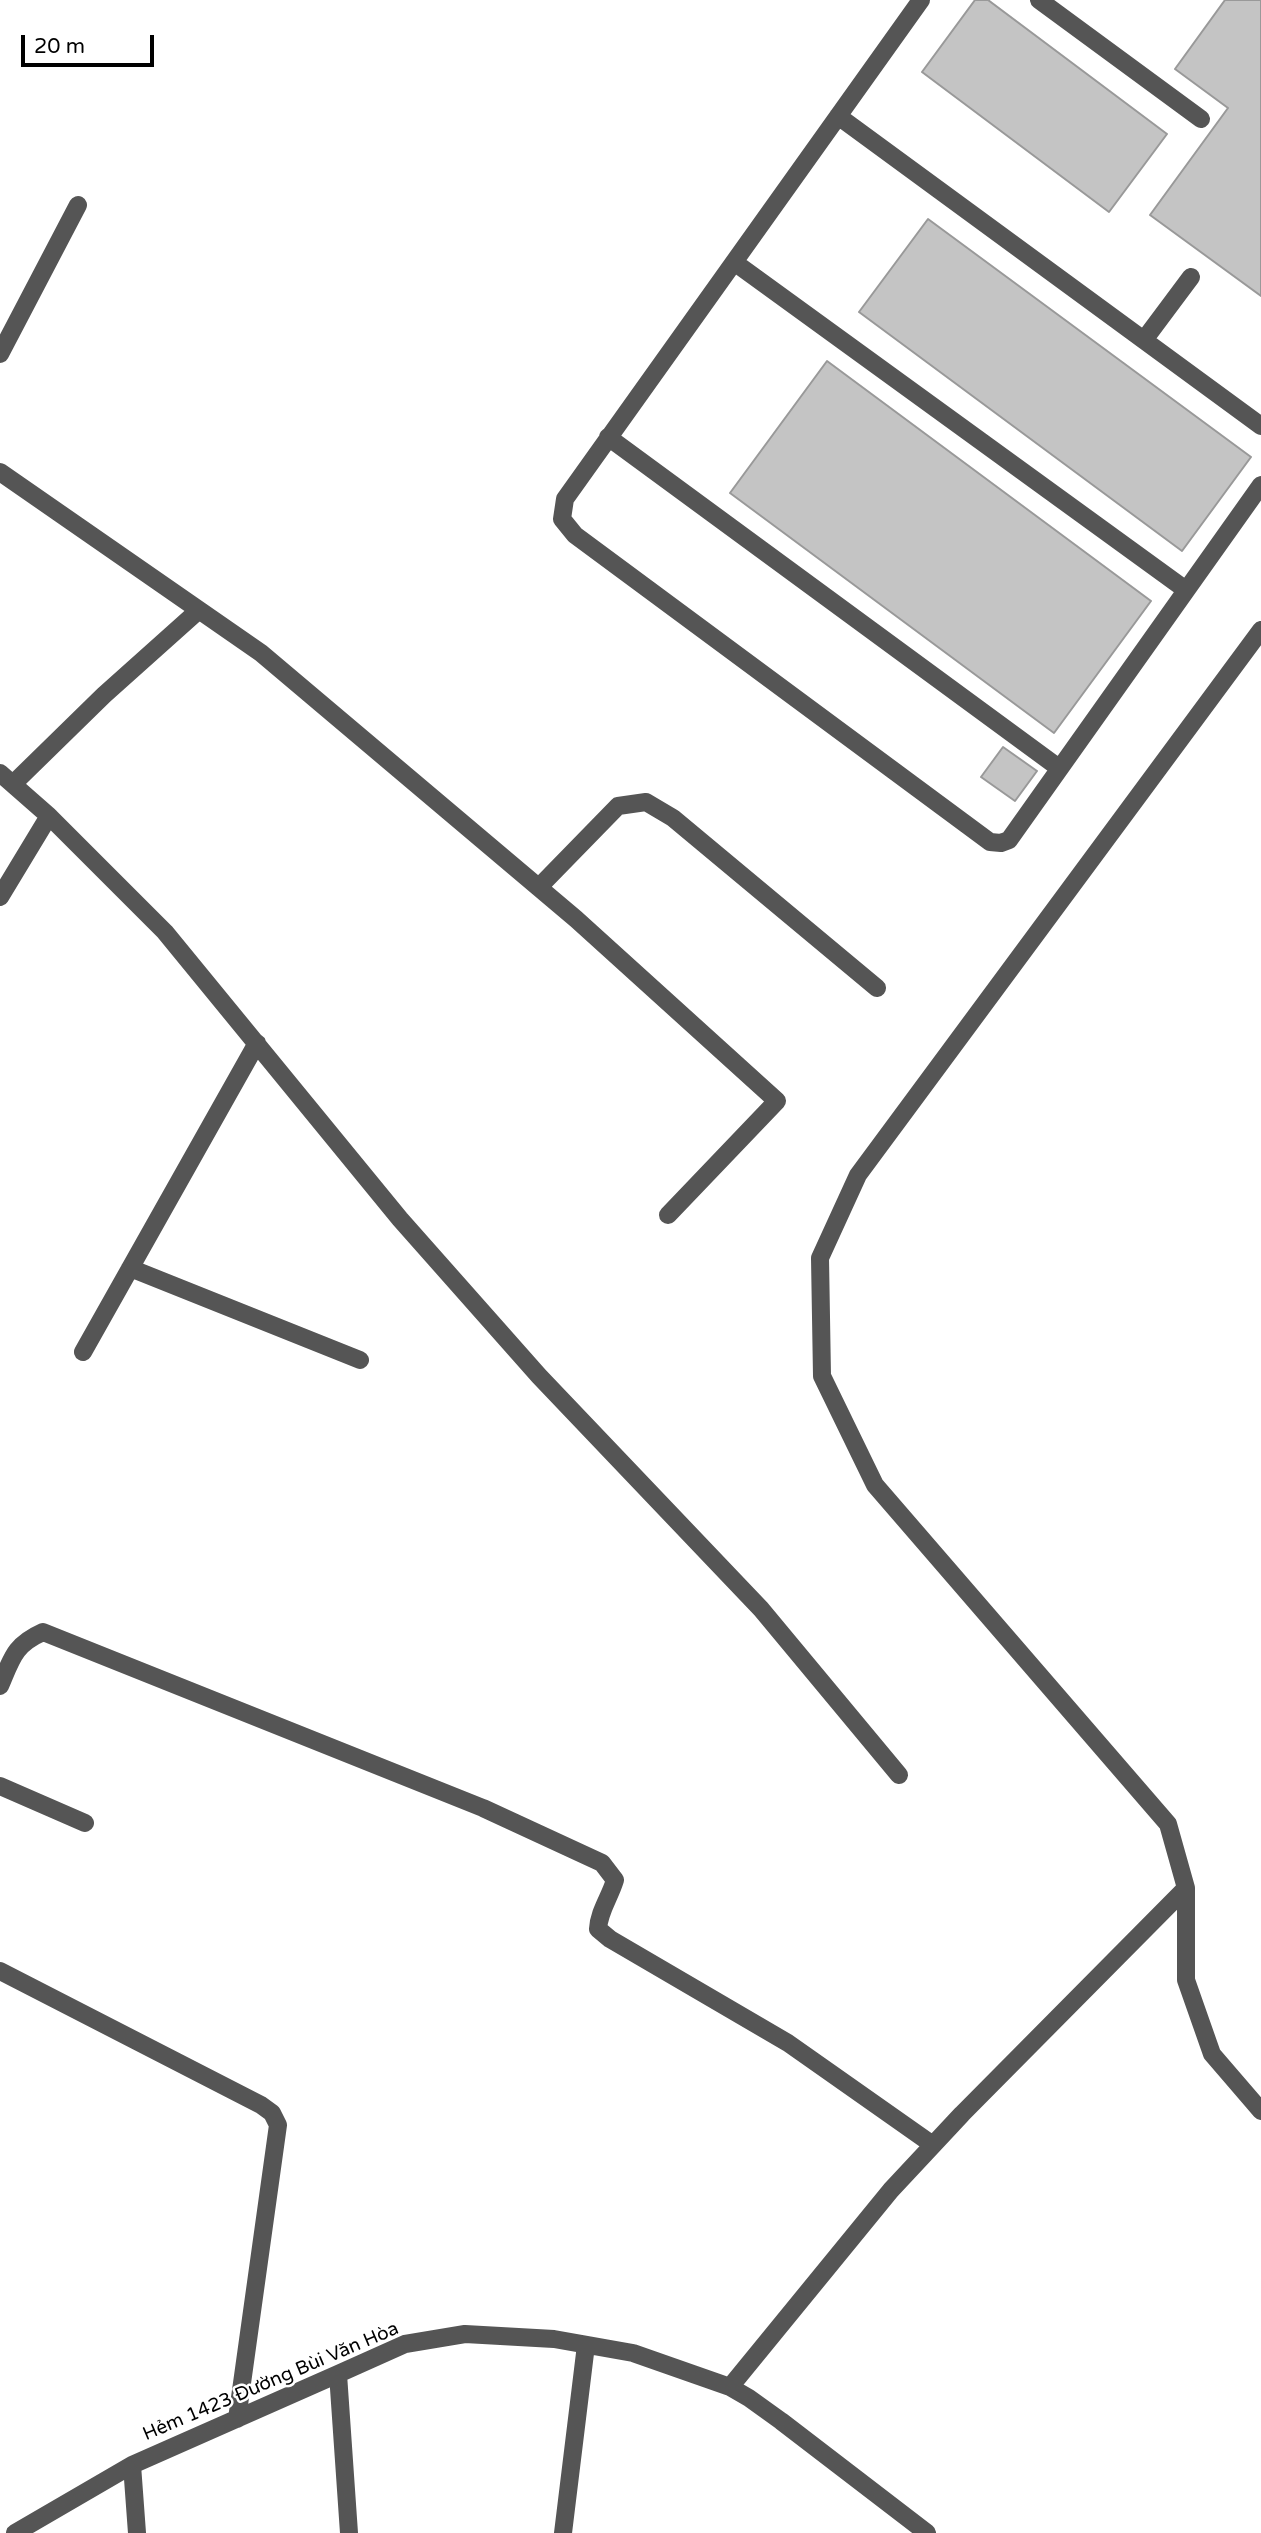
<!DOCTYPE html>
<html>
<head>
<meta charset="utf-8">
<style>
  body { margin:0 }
  #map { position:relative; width:1261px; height:2533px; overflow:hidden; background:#fff; font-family:"Varela Round",sans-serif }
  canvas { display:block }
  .scale { position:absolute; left:21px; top:35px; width:133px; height:32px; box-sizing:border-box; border:4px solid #000; border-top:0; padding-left:9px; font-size:21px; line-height:24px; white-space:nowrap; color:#000; -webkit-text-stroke:5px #fff; paint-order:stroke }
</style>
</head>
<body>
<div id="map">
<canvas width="1261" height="2533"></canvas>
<div class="scale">20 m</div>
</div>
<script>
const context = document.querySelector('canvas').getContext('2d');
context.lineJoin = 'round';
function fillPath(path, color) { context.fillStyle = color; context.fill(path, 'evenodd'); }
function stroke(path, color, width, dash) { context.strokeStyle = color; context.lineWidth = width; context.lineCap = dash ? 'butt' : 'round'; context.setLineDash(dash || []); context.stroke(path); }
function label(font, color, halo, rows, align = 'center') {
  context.font = font + ' "Varela Round",sans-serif'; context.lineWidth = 5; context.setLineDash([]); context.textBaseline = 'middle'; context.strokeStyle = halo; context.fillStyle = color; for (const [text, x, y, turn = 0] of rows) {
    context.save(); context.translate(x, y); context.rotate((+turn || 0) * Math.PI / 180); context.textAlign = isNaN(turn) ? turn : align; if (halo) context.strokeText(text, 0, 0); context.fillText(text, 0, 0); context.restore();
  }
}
const building = new Path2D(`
  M 975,0 L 988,0 L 1167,134 L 1109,212 L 922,72 Z
  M 1225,0 L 1261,0 L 1261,296 L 1150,215 L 1228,108 L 1175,69 Z
  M 928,219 L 1251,457 L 1182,551 L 859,312 Z
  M 827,361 L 1151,601 L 1054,733 L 730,493 Z
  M 1003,747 L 1037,771 L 1015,801 L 981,777 Z`);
fillPath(building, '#c4c4c4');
stroke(building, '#999', 2);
stroke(new Path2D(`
  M 921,0 L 565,499 L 562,519 L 575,535 L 990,842 L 1001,843 L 1009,840 L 1261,485
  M 1039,0 L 1201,119
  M 838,116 L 1261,426
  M 734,262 L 1186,590
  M 1144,340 L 1191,277
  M 0,354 L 78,205
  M 608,437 L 1059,768
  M 0,472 L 261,653 L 576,919 L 777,1101 L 668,1215
  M 1261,630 L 858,1175 L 820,1258 L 822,1376 L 875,1485 L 1168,1824 L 1186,1888 L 1186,1980 L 1212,2054 L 1261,2111
  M 0,773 L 49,816 L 165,932 L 400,1219 L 539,1376 L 761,1609 L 899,1775
  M 13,784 L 104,695 L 199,610
  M 539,887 L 618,806 L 646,802 L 673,818 L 877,988
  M 0,897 L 49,816
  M 130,1268 L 360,1360
  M 83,1352 L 257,1043
  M 0,1686 C 12,1658 14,1645 43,1632 L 483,1808 L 602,1863 L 615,1880 C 610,1897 599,1911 598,1929 L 610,1939 L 788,2043 L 933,2145
  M 0,1786 L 85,1823
  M 0,1971 L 261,2105 L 272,2113 L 278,2125 L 237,2419
  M 338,2374 L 349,2533
  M 730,2387 L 891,2190 L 962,2114 L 1186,1888
  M 132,2465 L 137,2533
  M 15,2533 L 132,2465 L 338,2374 L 405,2344 L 465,2334 L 554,2339 L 633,2353 L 730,2387 L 749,2398 L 781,2421 L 927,2533
  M 563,2533 L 586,2345`), '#555', 18);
label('19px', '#000', '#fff', [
  ["Hẻm 1423 Đường Bùi Văn Hòa",271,2382,-23]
]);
</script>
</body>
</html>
